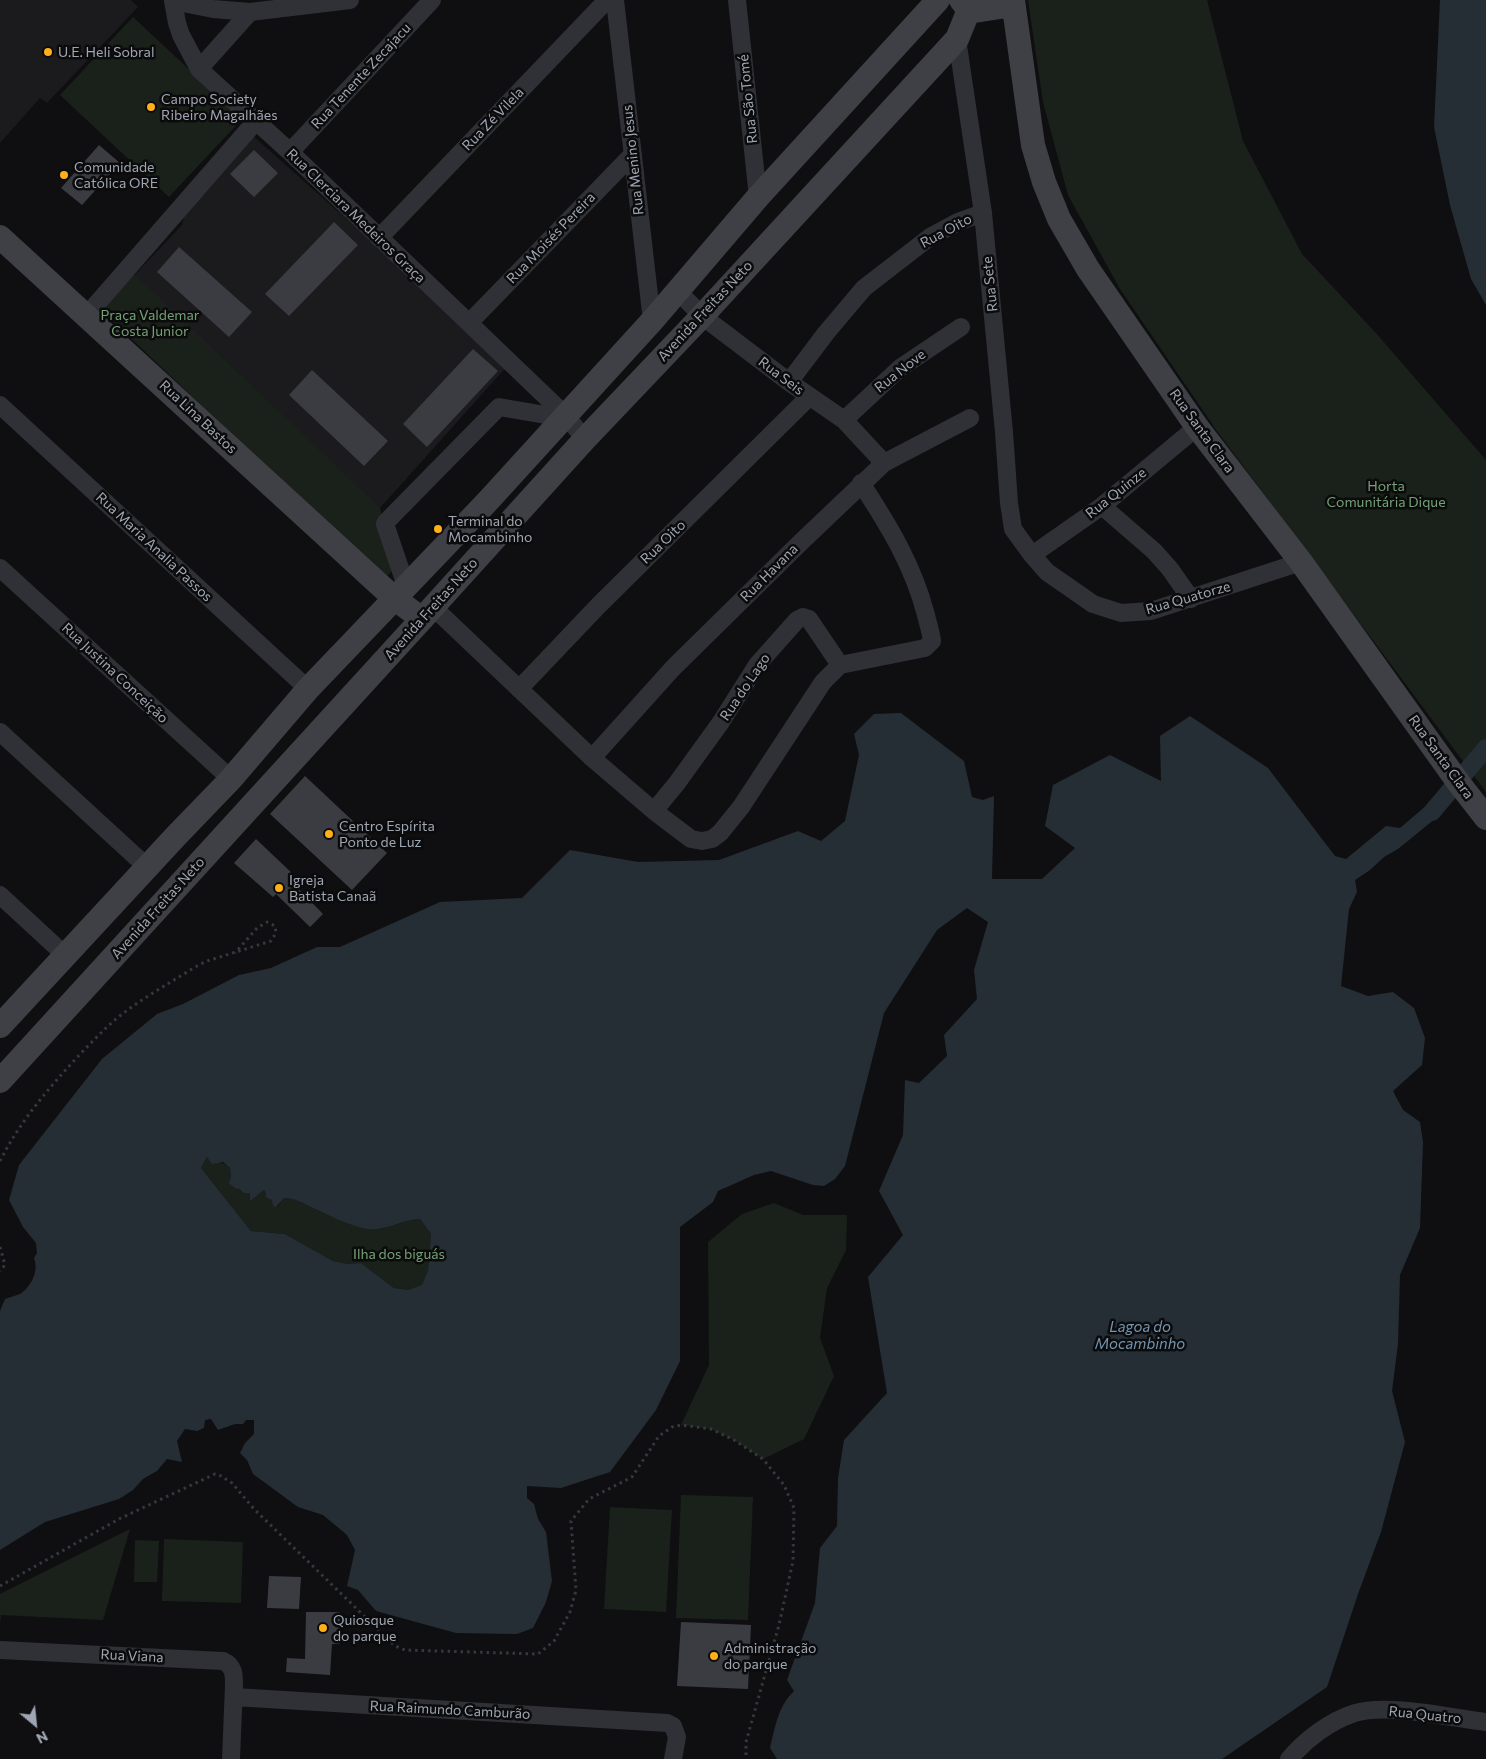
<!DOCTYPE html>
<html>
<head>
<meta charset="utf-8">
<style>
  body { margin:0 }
  #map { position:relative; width:1486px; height:1759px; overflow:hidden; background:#0f0f11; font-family:Commissioner,sans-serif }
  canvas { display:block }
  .north { position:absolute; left:10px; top:1699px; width:50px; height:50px; -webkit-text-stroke:4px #0b0b0c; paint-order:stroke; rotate:152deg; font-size:14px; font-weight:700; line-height:20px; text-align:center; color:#9fa6b3 }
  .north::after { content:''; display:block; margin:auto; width:18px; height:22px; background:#9fa6b3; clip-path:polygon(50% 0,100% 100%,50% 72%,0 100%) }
</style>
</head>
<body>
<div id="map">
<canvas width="1486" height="1759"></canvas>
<div class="north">N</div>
</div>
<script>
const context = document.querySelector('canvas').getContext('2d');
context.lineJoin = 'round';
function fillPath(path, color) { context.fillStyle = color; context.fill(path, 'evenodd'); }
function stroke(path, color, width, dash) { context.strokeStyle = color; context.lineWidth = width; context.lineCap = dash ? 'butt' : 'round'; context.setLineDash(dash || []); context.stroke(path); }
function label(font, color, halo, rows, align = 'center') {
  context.font = font + ' Commissioner,sans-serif'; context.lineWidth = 5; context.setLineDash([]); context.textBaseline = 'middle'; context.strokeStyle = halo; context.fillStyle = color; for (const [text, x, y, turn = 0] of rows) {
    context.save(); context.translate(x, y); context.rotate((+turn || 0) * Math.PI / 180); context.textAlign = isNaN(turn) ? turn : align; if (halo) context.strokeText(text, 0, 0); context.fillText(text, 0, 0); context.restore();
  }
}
fillPath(new Path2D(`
  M 0,0 L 131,0 L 138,7 L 47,103 L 40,98 L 0,143 Z
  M 251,134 L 509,364 L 380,508 L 392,571 L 101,310 L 182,225 L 187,205 Z`), '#1b1b1e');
fillPath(new Path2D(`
  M 1028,0 L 1207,0 L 1243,141 L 1302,254 L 1375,332 L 1486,460 L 1486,792 L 1217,431 L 1120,289 L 1068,195 L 1043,102 Z
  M 133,17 L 242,119 L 169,197 L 60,95 Z
  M 134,274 L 380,508 L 392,571 L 385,579 L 101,310 Z
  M 207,1157 C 215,1161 223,1162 230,1168 C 231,1181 238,1188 250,1193 L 250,1200 L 264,1190 L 277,1207 L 284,1198 C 295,1198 304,1204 313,1208 C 328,1215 351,1227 367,1229 C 383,1232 405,1219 420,1219 L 431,1234 L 428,1270 L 422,1286 L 408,1290 L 394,1288 L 361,1263 L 347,1264 L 333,1261 L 285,1234 L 251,1231 L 201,1168 Z
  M 774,1203 L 803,1215 L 847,1215 L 846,1250 L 827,1288 L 820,1338 L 834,1376 L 804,1439 L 763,1459 L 734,1440 L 711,1429 L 681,1425 L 709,1365 L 708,1242 L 742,1214 Z
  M 681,1495 L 753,1497 L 748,1620 L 676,1618 Z
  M 610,1507 L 672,1510 L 666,1612 L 604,1609 Z
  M 130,1529 L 103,1620 L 1,1615 L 0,1625 L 0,1594 Z
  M 164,1539 L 243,1542 L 241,1603 L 162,1601 Z
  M 135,1540 L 159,1541 L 157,1582 L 134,1582 Z`), '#1a211a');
fillPath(new Path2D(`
  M 1440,0 L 1486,0 L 1486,305 L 1471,279 L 1450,205 L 1434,127 Z
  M 901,713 L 964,761 L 972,797 L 983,800 L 994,796 L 992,879 L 1042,879 L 1075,848 L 1045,826 L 1053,785 L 1110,755 L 1161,781 L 1160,736 L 1190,716 L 1268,768 L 1335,856 L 1346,859 L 1386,826 L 1400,828 L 1427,805 L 1436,818 L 1398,849 L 1384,857 L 1370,870 L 1355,880 L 1357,892 L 1349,909 L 1341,986 L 1368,996 L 1393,992 L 1414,1008 L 1425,1038 L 1422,1065 L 1393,1091 L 1403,1110 L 1420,1122 L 1423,1142 L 1420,1228 L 1400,1275 L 1398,1344 L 1392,1391 L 1405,1442 L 1381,1532 L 1358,1594 L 1327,1687 L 1222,1759 L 777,1759 L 770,1748 C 775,1728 778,1706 794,1691 L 787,1680 L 815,1603 L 820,1548 L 837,1526 L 838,1478 L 844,1440 L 887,1393 L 868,1277 L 903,1235 L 879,1191 L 903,1135 L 905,1080 L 919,1083 L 947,1056 L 944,1035 L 977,999 L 974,970 L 988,922 L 967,908 L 937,930 L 884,1013 L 845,1166 L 835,1179 L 824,1186 L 813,1185 L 771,1171 L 754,1175 L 718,1191 L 713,1202 L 680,1227 L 680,1361 L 656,1410 L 610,1472 L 561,1488 L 527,1486 L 527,1498 L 534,1504 L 538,1519 L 546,1532 L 552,1581 L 546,1602 L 533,1628 L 517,1634 L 456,1633 L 376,1611 L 358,1590 L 347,1586 L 355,1550 L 347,1535 L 323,1515 L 298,1507 L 253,1474 L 247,1460 L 240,1453 L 245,1443 L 254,1434 L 254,1420 L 246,1420 L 243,1424 L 235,1424 L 218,1430 L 211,1419 L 205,1420 L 204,1428 L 197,1431 L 185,1429 L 177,1441 L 182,1462 L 167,1459 L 157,1471 L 143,1479 L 133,1490 L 119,1499 L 45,1522 L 0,1550 L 0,1311 L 5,1299 C 9,1297 16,1296 20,1294 C 32,1286 39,1270 34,1258 L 37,1253 L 36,1243 L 23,1227 L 9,1200 L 19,1165 L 102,1059 L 157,1014 L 183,1004 L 239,975 L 271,968 L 317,947 L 340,947 L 440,902 L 522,898 L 570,850 L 638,862 L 719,860 L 798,831 L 821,841 L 845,821 L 859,755 L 854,734 L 874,714 ZM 207,1157 L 212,1164 L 223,1162 L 230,1168 L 231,1177 L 229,1183 L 235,1188 L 240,1189 L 244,1193 L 250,1193 L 250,1201 L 264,1190 L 266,1193 L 266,1197 L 272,1200 L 273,1206 L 276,1207 L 284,1198 C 295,1198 304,1204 313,1208 C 328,1215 351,1227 367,1229 C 384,1232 404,1219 420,1219 L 431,1234 L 428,1270 L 422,1285 L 408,1290 L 394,1288 L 361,1263 L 347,1264 L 333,1261 L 285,1234 L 251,1231 L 201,1168 Z`), '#252e35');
stroke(new Path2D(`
  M 1432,812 L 1486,748`), '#252e35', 18);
fillPath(new Path2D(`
  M 99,145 L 120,163 L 82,205 L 61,188 Z
  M 254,150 L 278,173 L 254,197 L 230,174 Z
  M 334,222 L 358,245 L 289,316 L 265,294 Z
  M 179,247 L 252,312 L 229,337 L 157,272 Z
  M 473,349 L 498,371 L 427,447 L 403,424 Z
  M 312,370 L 388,441 L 364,466 L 289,395 Z
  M 305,776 L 387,853 L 352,890 L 270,814 Z
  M 256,839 L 295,876 L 291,881 L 323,914 L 310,927 L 276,894 L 273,897 L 234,863 Z
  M 269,1576 L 301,1577 L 299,1609 L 267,1608 Z
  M 306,1612 L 340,1612 L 340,1644 L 332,1644 L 330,1675 L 286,1672 L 287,1658 L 305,1659 Z
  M 681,1622 L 751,1625 L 748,1689 L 677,1686 Z`), '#3b3c41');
stroke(new Path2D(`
  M 0,1161 C 21,1119 53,1083 85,1049 C 97,1037 108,1025 121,1015 C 144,997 170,983 195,967 L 207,961 L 271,941 L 276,933 L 275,926 L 267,922 L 257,928 L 235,953
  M 0,1247 L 5,1265 L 0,1271
  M 0,1586 L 119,1519 L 215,1474 L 221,1476 L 232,1483 L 254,1509 L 395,1646 L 405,1650 L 538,1654 L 554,1641 L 570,1612 L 576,1590 L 571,1521 L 589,1499 L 632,1477 L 659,1436 L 672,1427 L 681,1425 L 711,1429 L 734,1440 L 763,1459 L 784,1485 L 794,1508 L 793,1561 L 779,1625 L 746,1742 L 746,1759`), '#36383d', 3, [2.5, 4]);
stroke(new Path2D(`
  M 615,0 L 652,321
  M 737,0 L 758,197
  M 173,1 L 177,23 L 181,35 L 199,69 L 290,152 L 469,323 L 565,415 L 585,439
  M 173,1 L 213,9 L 250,12 L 350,0
  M 957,39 L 983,213 L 1004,432 L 1009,503 L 1013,529 L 1032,555 L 1047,572 L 1093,604 L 1121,613 L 1151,611 L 1301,562
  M 199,69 L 250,12
  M 290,152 L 432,0
  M 379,238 L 607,0
  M 677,290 L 702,316 L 789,382 L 844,420 L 884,463
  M 87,315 L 256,121
  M 469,323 L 633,154
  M 789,382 L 826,333 L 864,288 L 930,237 L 958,222 L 983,213
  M 0,405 L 308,689
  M 844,420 L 900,368 L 961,327
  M 1102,506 L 1154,551 L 1170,569 L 1191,599
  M 1032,555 L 1102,506 L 1197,427
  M 0,568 L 231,779
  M 406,586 L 385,524 L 386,522 L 499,407 L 563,418
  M 433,607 L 592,758 L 654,811 L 691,839 L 702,841 L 712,839 L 720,833 L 741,807 L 823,682 L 840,665 L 925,648 L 932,641 C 931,632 928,624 926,615 C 913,565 889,526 861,483
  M 519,689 L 598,606 L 809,397
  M 0,732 L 147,867
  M 592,758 L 673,668 L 801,542 L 884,463 L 970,418
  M 654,811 L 677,783 L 721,722 L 757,665 L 797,620 L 803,617 L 809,619 L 840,665
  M 0,895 L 66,956
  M 0,1650 L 223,1661 C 234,1666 234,1674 234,1685 L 231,1759
  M 234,1697 L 667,1723 L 673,1726 L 677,1737 L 673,1759
  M 1289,1759 C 1306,1739 1330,1721 1355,1713 C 1387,1703 1452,1718 1486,1722`), '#303136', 18);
stroke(new Path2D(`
  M 1013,0 L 1033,145 L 1044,182 L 1059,219 L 1088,269 L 1197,427 L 1301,562 L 1458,782 L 1486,818
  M 968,12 L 1013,5
  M 0,237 L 394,598 L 422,619
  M 0,1026 L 176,836 L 231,779 L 308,689 L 487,502 L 652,321 L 758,197 L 938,0
  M 0,1081 L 422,619 L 585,439 L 702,316 L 957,39 L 968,12 L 965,5 L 961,0`), '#3e4046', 24);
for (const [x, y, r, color] of [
  [48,52,5,"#ffaf19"],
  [151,107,5,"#ffaf19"],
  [64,175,5,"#ffaf19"],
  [438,529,5,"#ffaf19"],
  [329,834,5,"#ffaf19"],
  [279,888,5,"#ffaf19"],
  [323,1628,5,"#ffaf19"],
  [714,1656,5,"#ffaf19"]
]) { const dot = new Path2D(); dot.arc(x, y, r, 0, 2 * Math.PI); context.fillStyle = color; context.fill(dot); stroke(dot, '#0b0b0c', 2); }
label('14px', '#9fa6b3', '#0b0b0c', [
  ["U.E. Heli Sobral",58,52],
  ["Campo Society",161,99],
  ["Ribeiro Magalhães",161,115],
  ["Comunidade",74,167],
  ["Católica ORE",74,183],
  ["Terminal do",448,521],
  ["Mocambinho",448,537],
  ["Centro Espírita",339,826],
  ["Ponto de Luz",339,842],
  ["Igreja",289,880],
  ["Batista Canaã",289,896],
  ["Quiosque",333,1620],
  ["do parque",333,1636],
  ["Administração",724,1648],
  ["do parque",724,1664]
], 'left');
label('14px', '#9fa6b3', '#0b0b0c', [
  ["Rua Tenente Zecajacu",361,76,-47],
  ["Rua São Tomé",748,99,-96],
  ["Rua Zé Vilela",493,119,-46],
  ["Rua Menino Jesus",633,160,-96],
  ["Rua Clerciara Medeiros Graça",356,216,44],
  ["Rua Oito",946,231,-28],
  ["Rua Moisés Pereira",551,238,-46],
  ["Rua Sete",990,284,-96],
  ["Avenida Freitas Neto",705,311,-47],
  ["Rua Nove",900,371,-38],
  ["Rua Seis",781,376,37],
  ["Rua Lina Bastos",198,417,43],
  ["Rua Santa Clara",1202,431,54],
  ["Rua Quinze",1116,493,-38],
  ["Rua Oito",663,542,-44],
  ["Rua Maria Analia Passos",154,547,43],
  ["Rua Havana",769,573,-45],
  ["Rua Quatorze",1188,598,-16],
  ["Avenida Freitas Neto",431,609,-48],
  ["Rua Justina Conceição",115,673,43],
  ["Rua do Lago",745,687,-56],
  ["Rua Santa Clara",1441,757,54],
  ["Avenida Freitas Neto",158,908,-48],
  ["Rua Viana",132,1656,3],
  ["Rua Raimundo Camburão",450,1710,3],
  ["Rua Quatro",1425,1715,6]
]);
label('14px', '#74a176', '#0b0b0c', [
  ["Praça Valdemar",150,315],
  ["Costa Junior",150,331],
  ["Horta",1386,486],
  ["Comunitária Dique",1386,502],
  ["Ilha dos biguás",399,1254]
]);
label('italic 15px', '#7295b3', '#0b0b0c', [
  ["Lagoa do",1140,1327],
  ["Mocambinho",1140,1344]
]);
</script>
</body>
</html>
